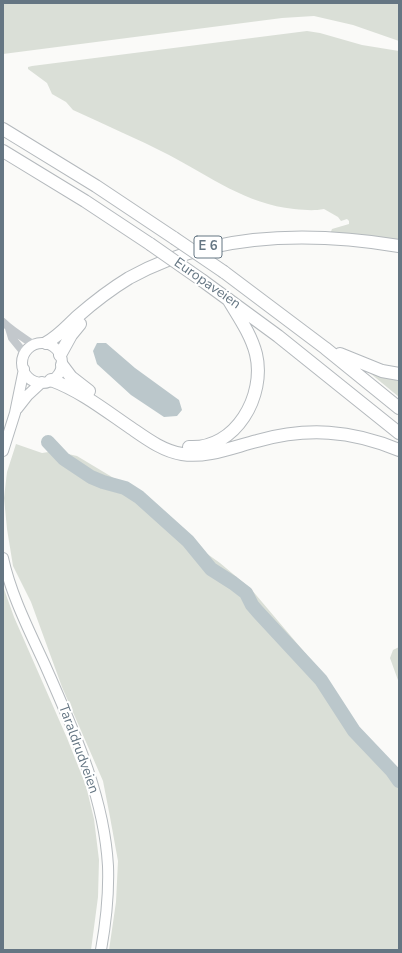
<!DOCTYPE html>
<html>
<head>
<meta charset="utf-8">
<style>
  body { margin:0 }
  #map { position:relative; width:402px; height:953px; overflow:hidden; background:#fafaf8; font-family:"Nunito Sans",sans-serif }
  canvas { display:block }
  .frame { position:absolute; inset:0; border:4px solid #657683; pointer-events:none }
</style>
</head>
<body>
<div id="map">
<canvas width="402" height="953"></canvas>
<div class="frame"></div>
</div>
<script>
const context = document.querySelector('canvas').getContext('2d');
context.lineJoin = 'round';
function fillPath(path, color) { context.fillStyle = color; context.fill(path, 'evenodd'); }
function stroke(path, color, width, dash) { context.strokeStyle = color; context.lineWidth = width; context.lineCap = dash ? 'butt' : 'round'; context.setLineDash(dash || []); context.stroke(path); }
function label(font, color, halo, rows, align = 'center') {
  context.font = font + ' "Nunito Sans",sans-serif'; context.lineWidth = 4; context.setLineDash([]); context.textBaseline = 'middle'; context.strokeStyle = halo; context.fillStyle = color; for (const [text, x, y, turn = 0] of rows) {
    context.save(); context.translate(x, y); context.rotate((+turn || 0) * Math.PI / 180); context.textAlign = isNaN(turn) ? turn : align; if (halo) context.strokeText(text, 0, 0); context.fillText(text, 0, 0); context.restore();
  }
}
fillPath(new Path2D(`
  M 3,3 L 399,3 L 399,41 L 353,25 L 314,16 L 282,18 L 3,54 Z
  M 307,31 L 320,33 L 362,45 L 399,51 L 399,241 L 330,234 L 332,229 L 349,224 L 349,221 L 347,219 L 341,221 L 338,217 L 324,209 C 313,211 306,210 294,209 C 246,204 211,177 169,155 C 138,139 105,125 73,110 L 66,102 L 52,94 L 47,83 L 28,69 L 28,67 L 32,66 Z
  M 365,369 L 399,378 L 399,397 Z
  M 16,444 L 42,453 L 55,451 L 77,456 L 132,489 L 165,515 L 199,548 L 220,563 L 251,589 L 306,654 L 343,706 L 399,779 L 399,950 L 109,950 L 116,902 L 118,861 L 110,817 L 103,781 L 62,687 L 31,602 L 13,566 L 7,529 L 4,498 L 7,472 Z
  M 3,586 L 14,617 L 67,738 L 86,786 L 94,819 L 99,860 L 98,897 L 91,950 L 3,950 Z
  M 399,647 L 399,683 L 390,658 L 393,650 Z`), '#dadfd7');
fillPath(new Path2D(`
  M 97,343 L 106,343 L 135,368 L 179,400 L 182,410 L 177,416 L 164,417 L 131,395 L 97,364 L 93,351 Z`), '#bbc7cb');
stroke(new Path2D(`
  M 48,442 L 64,459 L 91,477 L 103,482 L 125,488 L 139,497 L 188,541 L 211,569 L 233,583 L 246,593 L 252,605 L 258,612 L 321,680 L 354,731 L 392,771 L 399,781`), '#bbc7cb', 14);
const major = new Path2D(`
  M22 363a20 20 0 1 1 40 0a20 20 0 1 1-40 0Z
  M 17,409 L 28,395 L 42,382
  M 3,451 L 15,413 L 24,369
  M 3,558 C 11,595 29,630 45,665 C 73,729 104,795 108,866 C 109,894 106,922 101,950`);
const highway = new Path2D(`
  M 3,129 L 96,186 L 174,238
  M 3,151 L 85,201 L 150,244
  M 224,272 L 325,348 L 399,408
  M 203,281 L 278,336 L 399,433
  M 46,343 C 59,336 67,326 78,316 C 94,302 111,289 129,278 C 212,232 308,231 399,246
  M 340,354 L 382,371 L 399,374
  M 60,355 L 71,335 L 80,324
  M 62,365 L 71,377 L 89,391
  M 51,380 C 81,391 106,411 131,428 C 147,439 163,451 182,454 C 207,458 233,447 257,441 C 307,427 351,430 399,450
  M 189,447 C 236,450 266,395 256,354 C 251,334 238,316 228,299`);
stroke(major, '#b5babe', 12);
stroke(highway, '#b4b9bd', 14);
stroke(new Path2D(`
  M 3,322 C 11,330 24,338 34,345
  M 9,328 L 12,338 L 25,354`), '#c3c8cc', 8);
stroke(major, '#fff', 10);
stroke(highway, '#fff', 12);
const highwayBridge = new Path2D(`
  M 174,238 L 224,272
  M 150,244 L 203,281`);
stroke(highwayBridge, '#b4b9bd', 14, []);
stroke(highwayBridge, '#fff', 12);
for (const [x, y, w] of [
  [208,247,28]
]) { const box = new Path2D(); box.roundRect(x - w / 2, y - 11, w, 22, 3); context.fillStyle = '#fff'; context.fill(box); stroke(box, '#657683', 1); }
label('bold 13px', '#657683', null, [
  ["E 6",208,247]
]);
label('14px', '#657683', '#fff', [
  ["Europaveien",207,284,35],
  ["Taraldrudveien",78,749,70]
]);
</script>
</body>
</html>
